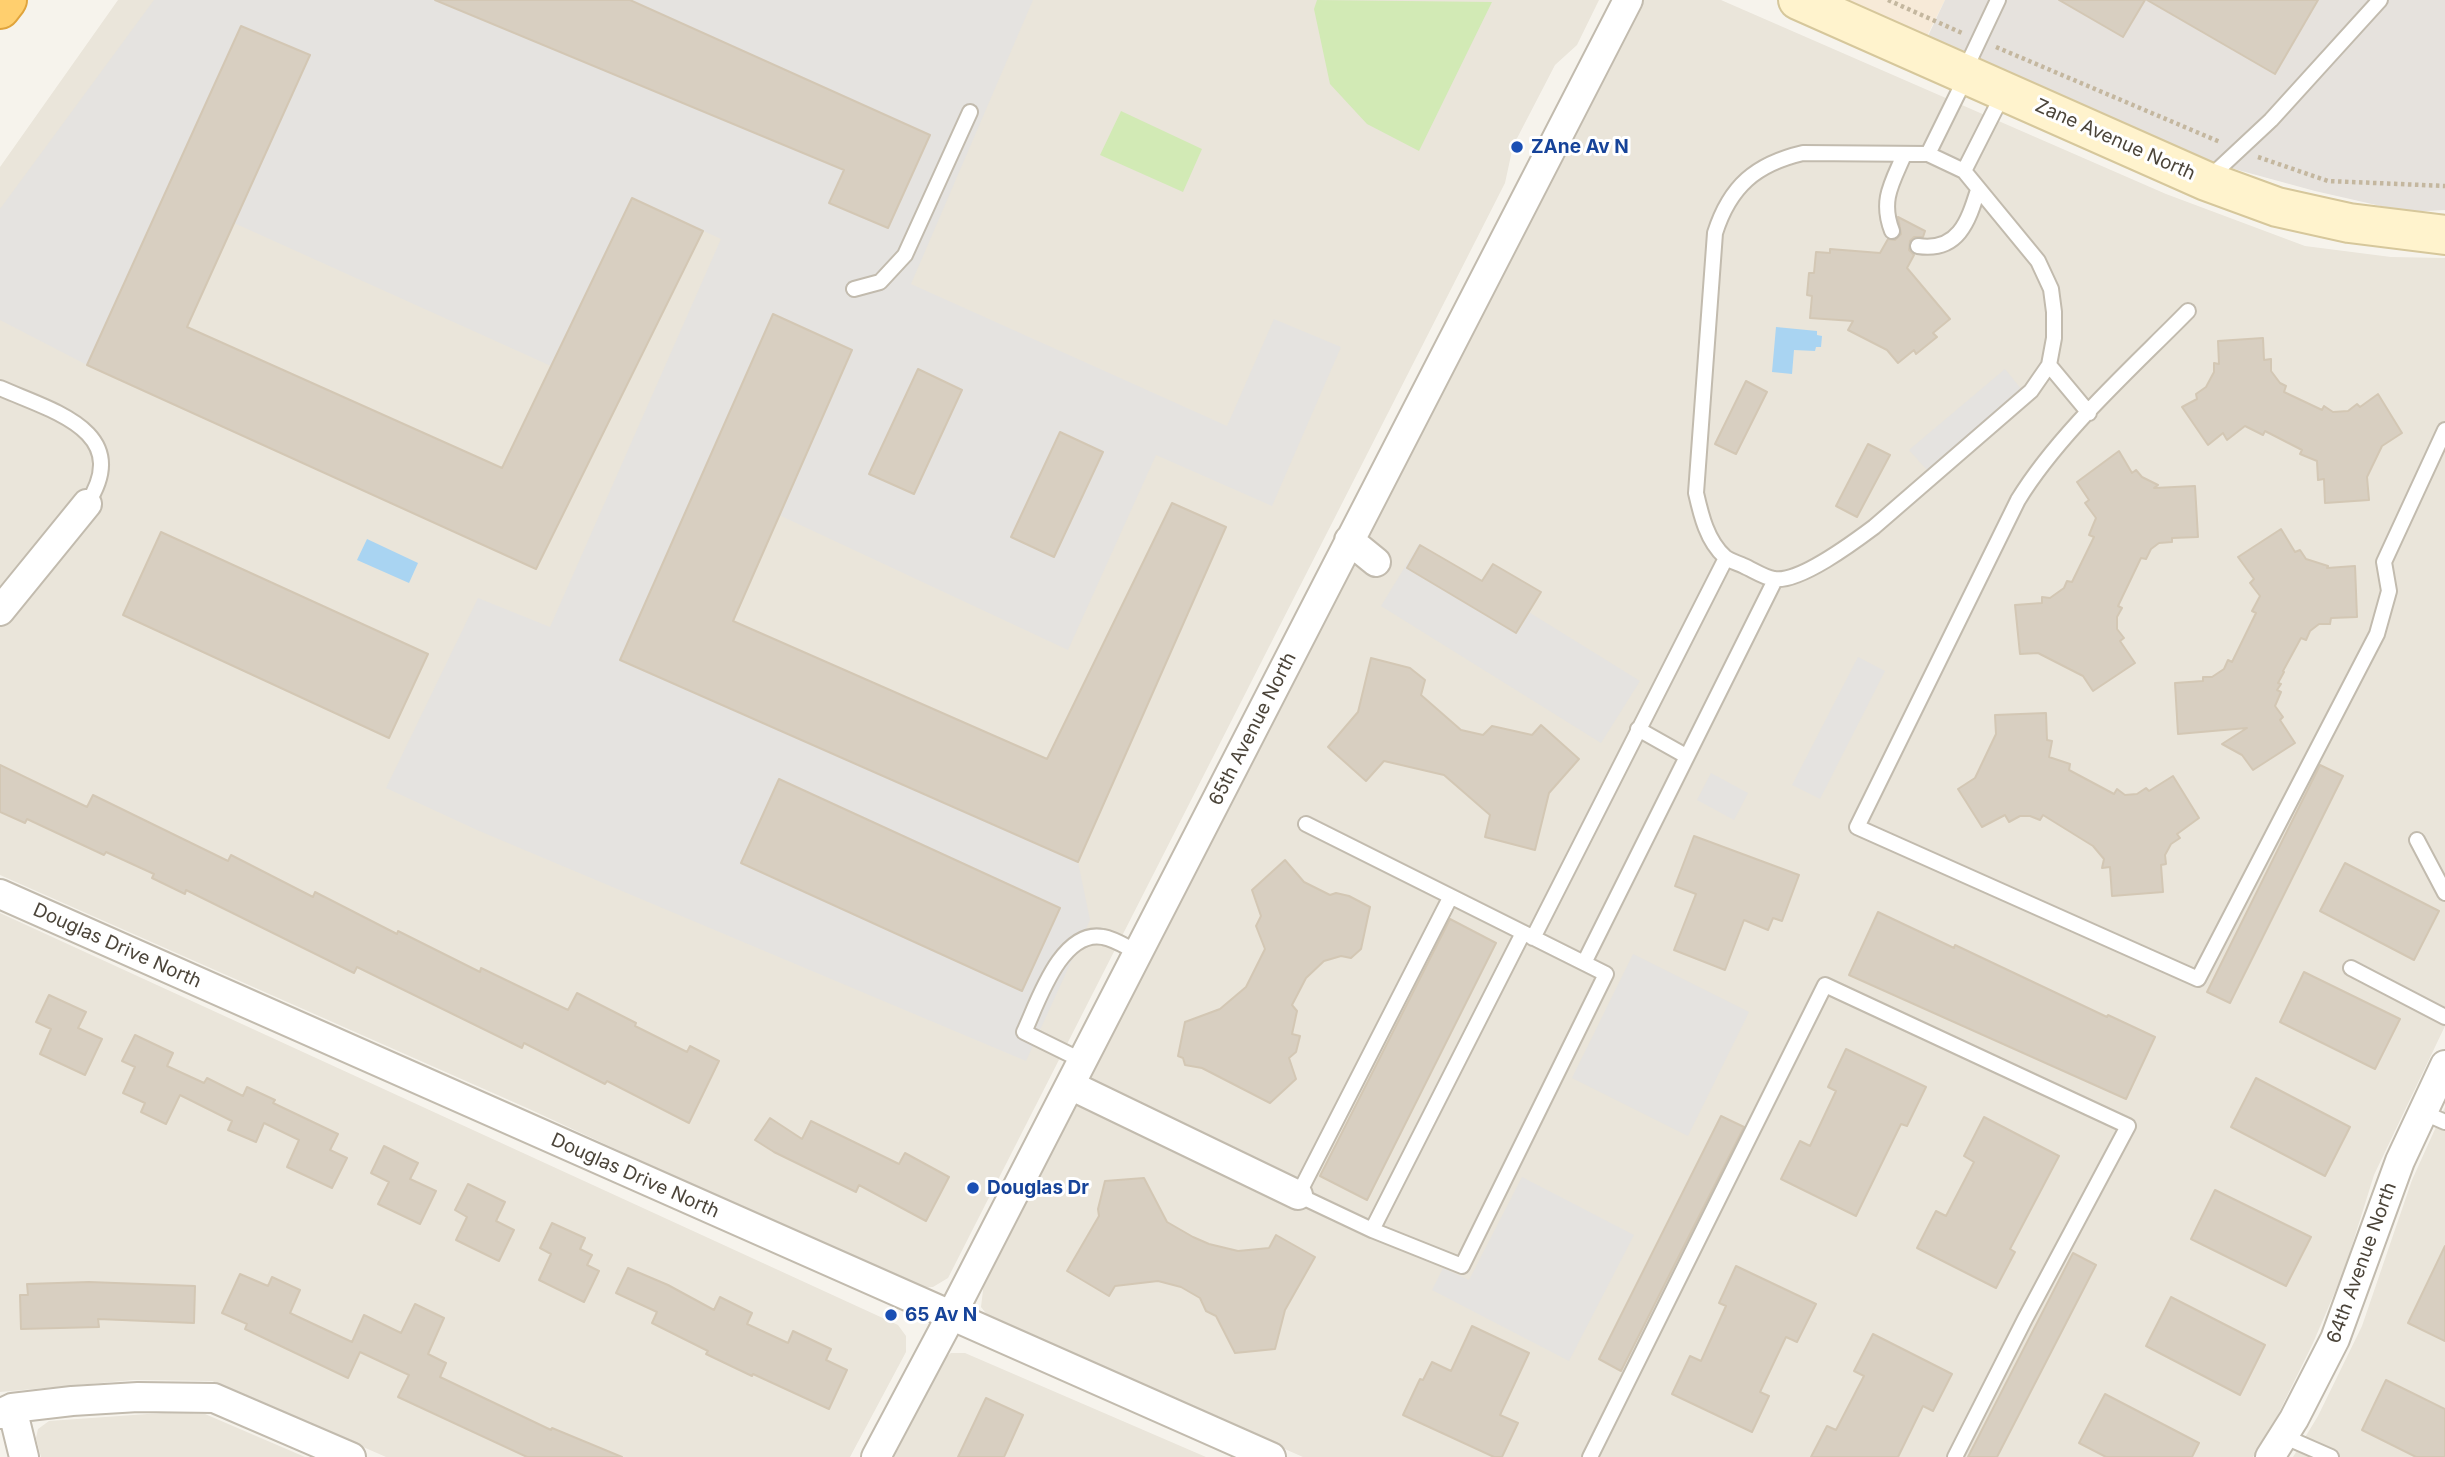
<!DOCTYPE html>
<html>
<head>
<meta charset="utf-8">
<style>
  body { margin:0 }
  canvas { display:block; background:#f6f3ec }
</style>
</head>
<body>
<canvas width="2445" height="1457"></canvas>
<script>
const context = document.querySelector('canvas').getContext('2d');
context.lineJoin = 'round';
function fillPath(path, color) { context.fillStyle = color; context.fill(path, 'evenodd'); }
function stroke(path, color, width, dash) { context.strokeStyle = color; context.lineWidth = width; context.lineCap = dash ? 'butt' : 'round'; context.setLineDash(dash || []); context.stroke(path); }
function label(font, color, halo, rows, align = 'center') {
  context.font = font + ' Inter,sans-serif'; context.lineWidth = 6; context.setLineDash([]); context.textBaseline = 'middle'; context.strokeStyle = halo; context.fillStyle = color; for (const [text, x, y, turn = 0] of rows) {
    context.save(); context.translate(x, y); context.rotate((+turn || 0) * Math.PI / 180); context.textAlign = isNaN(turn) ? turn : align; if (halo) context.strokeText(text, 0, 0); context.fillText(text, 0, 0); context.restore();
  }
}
fillPath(new Path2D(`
  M 118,0 L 1599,0 L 1577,45 L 1555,65 L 1513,146 L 1505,183 L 948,1278 L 933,1287 L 916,1288 L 527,1108 L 0,875 L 0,167 Z
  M 1640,0 L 1721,0 L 2166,194 L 2305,246 L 2391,257 L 2445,258 L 2445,1026 L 2374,1175 L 2344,1271 L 2313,1343 L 2267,1437 L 2253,1457 L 1303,1457 L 992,1321 L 981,1307 L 984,1282 Z
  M 0,913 L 898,1325 L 906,1336 L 906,1352 L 850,1457 L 386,1457 L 212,1381 L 134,1380 L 0,1392 Z
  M 2445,1107 L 2445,1457 L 2293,1457 L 2318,1416 L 2362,1326 L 2412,1180 Z
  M 951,1353 L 965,1353 L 1206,1457 L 894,1457 L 945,1358 Z
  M 176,1412 L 205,1414 L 305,1457 L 41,1457 L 36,1438 L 38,1429 L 49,1421 Z`), '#eae5da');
fillPath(new Path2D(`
  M 1843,0 L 1945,0 L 1927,36 Z`), '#f7ead8');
fillPath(new Path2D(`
  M 1945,0 L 2445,0 L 2445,210 L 2407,212 L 2315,191 L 2205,161 L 1928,36 Z`), '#e6e2dd');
fillPath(new Path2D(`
  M 1317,0 L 1492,2 L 1419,151 L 1367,124 L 1330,84 L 1314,9 Z
  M 1121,111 L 1202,149 L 1183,192 L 1100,155 Z`), '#d2eab5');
fillPath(new Path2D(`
  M 154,0 L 434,0 L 844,170 L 829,203 L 888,228 L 930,136 L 630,0 L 1033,0 L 911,284 L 1227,426 L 1274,319 L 1341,347 L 1272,506 L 1156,455 L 1068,650 L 779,515 L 852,350 L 772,315 L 621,660 L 1078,862 L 1090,920 L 1026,1061 L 477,830 L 386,788 L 478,598 L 550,627 L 721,239 L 632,198 L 551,366 L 234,223 L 310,55 L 242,26 L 87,365 L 0,320 L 0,209 Z
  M 2005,369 L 2022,390 L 1927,470 L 1909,450 Z
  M 1419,544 L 1640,681 L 1601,743 L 1381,606 Z
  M 1858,657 L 1885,671 L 1820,799 L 1792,785 Z
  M 1711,773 L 1748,793 L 1734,820 L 1697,800 Z
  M 1633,954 L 1749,1012 L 1688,1136 L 1572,1078 Z
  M 1522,1177 L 1634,1235 L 1569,1361 L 1432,1290 L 1443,1268 L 1469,1280 Z`), '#e5e3e0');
fillPath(new Path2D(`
  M 1776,327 L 1817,331 L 1817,335 L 1822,336 L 1821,347 L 1816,347 L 1815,351 L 1794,350 L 1792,374 L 1772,372 Z
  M 367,539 L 418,563 L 409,583 L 357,560 Z`), '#a9d4f2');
const building = new Path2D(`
  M 435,0 L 630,0 L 930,135 L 888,228 L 829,203 L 844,170 Z
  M 2059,0 L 2145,0 L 2123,37 Z
  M 2147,0 L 2318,0 L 2275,74 Z
  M 241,26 L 310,55 L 187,327 L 502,468 L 632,198 L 703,231 L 536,569 L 87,365 Z
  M 1898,217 L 1925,231 L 1923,237 L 1914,237 L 1910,241 L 1909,250 L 1914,255 L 1907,268 L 1950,319 L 1933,333 L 1937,337 L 1916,354 L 1914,350 L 1898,363 L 1887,350 L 1848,330 L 1853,321 L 1810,318 L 1812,296 L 1807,295 L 1809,273 L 1814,273 L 1816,252 L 1830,253 L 1830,249 L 1880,253 L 1888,239 L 1895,240 L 1901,234 Z
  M 773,314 L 852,350 L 733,621 L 1047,759 L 1172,503 L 1226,527 L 1078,862 L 620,660 Z
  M 2263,338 L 2264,360 L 2271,359 L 2271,371 L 2280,383 L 2286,386 L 2284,392 L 2322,410 L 2324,406 L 2333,412 L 2348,411 L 2357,404 L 2360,407 L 2378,394 L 2402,433 L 2382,446 L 2367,477 L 2369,500 L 2325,503 L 2324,479 L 2318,480 L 2317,461 L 2300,454 L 2302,450 L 2265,431 L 2263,435 L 2245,426 L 2227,440 L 2223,433 L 2208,445 L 2182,407 L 2197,399 L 2196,394 L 2206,387 L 2214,372 L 2214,363 L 2219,364 L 2218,341 Z
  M 918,369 L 962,390 L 914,494 L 869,474 Z
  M 1746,381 L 1767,392 L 1736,454 L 1715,444 Z
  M 1060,432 L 1103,452 L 1054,557 L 1011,537 Z
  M 1868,444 L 1890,455 L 1857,517 L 1836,506 Z
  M 2119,451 L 2132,473 L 2136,470 L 2142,477 L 2158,485 L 2154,488 L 2195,486 L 2198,537 L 2172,538 L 2172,542 L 2159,543 L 2151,549 L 2146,559 L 2141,558 L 2118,606 L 2122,608 L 2117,617 L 2117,629 L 2124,638 L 2120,641 L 2135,663 L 2093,691 L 2083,676 L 2038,653 L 2020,654 L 2015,605 L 2042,603 L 2042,597 L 2050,598 L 2064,588 L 2067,581 L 2072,582 L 2094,537 L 2089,535 L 2096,518 L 2085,503 L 2089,500 L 2077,482 Z
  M 2281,529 L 2295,552 L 2300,550 L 2306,559 L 2328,566 L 2327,568 L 2355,566 L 2357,617 L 2331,618 L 2330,624 L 2319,624 L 2310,631 L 2306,640 L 2301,638 L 2283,671 L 2284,672 L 2278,683 L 2281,684 L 2277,690 L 2281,692 L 2275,706 L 2283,717 L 2280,720 L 2295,743 L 2253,770 L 2242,755 L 2222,744 L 2247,728 L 2178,734 L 2175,683 L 2203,681 L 2203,677 L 2212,677 L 2224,669 L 2228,660 L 2232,662 L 2256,613 L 2252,611 L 2260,596 L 2250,583 L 2254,579 L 2238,557 Z
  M 161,532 L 428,654 L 389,738 L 123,615 Z
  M 1420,545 L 1482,581 L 1493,564 L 1541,592 L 1516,633 L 1407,568 Z
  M 1371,658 L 1410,668 L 1425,680 L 1421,695 L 1461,730 L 1483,735 L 1492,726 L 1532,735 L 1541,725 L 1579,759 L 1549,793 L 1535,850 L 1485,837 L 1490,815 L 1444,775 L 1384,761 L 1366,781 L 1328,747 L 1358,712 Z
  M 2046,713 L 2047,740 L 2052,741 L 2049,757 L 2070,764 L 2069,770 L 2114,794 L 2117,789 L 2125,795 L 2137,794 L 2146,788 L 2149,791 L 2173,776 L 2199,818 L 2177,834 L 2180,838 L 2171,844 L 2165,855 L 2166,864 L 2161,865 L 2163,892 L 2112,896 L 2110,867 L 2102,868 L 2104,859 L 2093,846 L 2043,815 L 2040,820 L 2030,816 L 2020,816 L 2009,822 L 2005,815 L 1982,827 L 1958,789 L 1975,778 L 1996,734 L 1995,715 Z
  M 0,765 L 87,807 L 93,795 L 228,861 L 231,855 L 313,897 L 315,892 L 397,934 L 398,931 L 480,972 L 481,968 L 568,1010 L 577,993 L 636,1023 L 635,1026 L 687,1052 L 690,1046 L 719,1061 L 689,1123 L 607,1081 L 605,1084 L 524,1043 L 522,1048 L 357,967 L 354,973 L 186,890 L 185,894 L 152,878 L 154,874 L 106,852 L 104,855 L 27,819 L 25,823 L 0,812 Z
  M 2320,765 L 2343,776 L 2230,1003 L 2207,992 Z
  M 779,779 L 1060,908 L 1022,991 L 741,863 Z
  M 1694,836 L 1799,875 L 1782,921 L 1773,918 L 1768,930 L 1744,920 L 1725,970 L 1674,950 L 1696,894 L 1675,886 Z
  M 1285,860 L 1304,882 L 1330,895 L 1336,893 L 1349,896 L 1370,907 L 1361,949 L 1351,958 L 1341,956 L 1324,961 L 1306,978 L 1292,1005 L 1297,1011 L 1292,1034 L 1300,1036 L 1296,1052 L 1289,1058 L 1296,1079 L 1270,1103 L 1202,1068 L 1185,1065 L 1183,1058 L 1178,1056 L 1185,1022 L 1220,1009 L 1246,987 L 1265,949 L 1256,926 L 1261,916 L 1252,890 Z
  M 2345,863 L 2439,911 L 2414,960 L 2320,911 Z
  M 1878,912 L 1954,948 L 1955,945 L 2107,1017 L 2108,1015 L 2155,1037 L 2126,1099 L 1849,975 Z
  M 1450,919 L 1496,943 L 1367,1200 L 1320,1176 Z
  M 2304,972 L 2400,1019 L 2375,1069 L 2280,1022 Z
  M 49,995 L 86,1012 L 78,1028 L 102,1039 L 85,1075 L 40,1054 L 51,1029 L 36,1022 Z
  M 135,1035 L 173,1053 L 167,1066 L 204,1083 L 207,1078 L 243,1096 L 247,1087 L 275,1100 L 273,1103 L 338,1134 L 330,1150 L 347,1158 L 332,1188 L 287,1167 L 299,1140 L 264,1123 L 256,1142 L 228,1130 L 232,1121 L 180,1095 L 166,1124 L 141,1112 L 145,1103 L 123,1093 L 135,1067 L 122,1061 Z
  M 1846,1049 L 1926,1087 L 1907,1126 L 1901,1124 L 1856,1216 L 1781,1179 L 1800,1141 L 1810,1146 L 1836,1091 L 1828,1087 Z
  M 2256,1078 L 2350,1127 L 2325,1176 L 2231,1127 Z
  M 1721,1116 L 1744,1127 L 1621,1371 L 1599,1359 Z
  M 1984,1117 L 2059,1156 L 2010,1249 L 2015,1252 L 1996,1288 L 1917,1248 L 1936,1211 L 1946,1216 L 1974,1162 L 1964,1156 Z
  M 770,1118 L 802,1139 L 811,1121 L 899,1164 L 905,1153 L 949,1177 L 926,1221 L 859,1185 L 856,1192 L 774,1152 L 755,1140 Z
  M 384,1146 L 418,1163 L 410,1179 L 436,1191 L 420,1224 L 378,1204 L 389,1182 L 371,1173 Z
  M 1144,1178 L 1167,1222 L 1193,1237 L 1209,1244 L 1238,1251 L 1269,1248 L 1276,1235 L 1315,1257 L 1285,1310 L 1275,1349 L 1235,1353 L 1216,1316 L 1206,1311 L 1200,1298 L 1181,1287 L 1158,1281 L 1115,1286 L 1109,1296 L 1067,1271 L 1099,1216 L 1098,1209 L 1105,1181 Z
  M 468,1184 L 505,1202 L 496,1221 L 514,1230 L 499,1261 L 456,1240 L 467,1217 L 455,1210 Z
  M 2215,1190 L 2311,1237 L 2286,1286 L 2191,1239 Z
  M 552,1223 L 585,1238 L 580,1249 L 592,1255 L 587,1265 L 599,1271 L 584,1302 L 539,1280 L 551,1254 L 540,1248 Z
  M 2445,1246 L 2445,1341 L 2408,1323 Z
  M 2073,1253 L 2096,1265 L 1997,1457 L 1968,1457 Z
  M 1736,1266 L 1816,1304 L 1797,1342 L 1786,1337 L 1760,1392 L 1769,1396 L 1752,1432 L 1672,1394 L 1690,1356 L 1701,1361 L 1726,1306 L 1719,1303 Z
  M 628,1268 L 668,1285 L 714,1310 L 720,1297 L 752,1313 L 747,1324 L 788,1343 L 793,1331 L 831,1349 L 826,1360 L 847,1370 L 829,1409 L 753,1374 L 752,1376 L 706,1354 L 708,1351 L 652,1323 L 657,1312 L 616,1293 Z
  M 240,1274 L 268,1286 L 272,1277 L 300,1290 L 290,1313 L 352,1342 L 364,1315 L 401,1333 L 415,1304 L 444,1318 L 428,1354 L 446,1363 L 440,1377 L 551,1430 L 552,1428 L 622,1457 L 527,1457 L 398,1397 L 409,1375 L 360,1352 L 348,1378 L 245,1329 L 247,1324 L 222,1313 Z
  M 89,1282 L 195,1286 L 194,1323 L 98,1319 L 99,1327 L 21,1329 L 20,1295 L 28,1295 L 27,1284 Z
  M 2171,1297 L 2265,1345 L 2240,1395 L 2146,1346 Z
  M 1472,1326 L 1529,1353 L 1500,1415 L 1518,1423 L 1502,1457 L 1494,1457 L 1403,1415 L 1420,1379 L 1423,1380 L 1432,1362 L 1451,1371 Z
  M 1873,1334 L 1952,1374 L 1933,1411 L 1923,1406 L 1898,1457 L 1811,1457 L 1827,1426 L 1836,1430 L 1864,1376 L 1854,1371 Z
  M 2386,1380 L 2445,1409 L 2445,1457 L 2416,1457 L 2362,1430 Z
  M 2105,1394 L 2199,1443 L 2192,1457 L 2106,1457 L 2079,1443 Z
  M 986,1398 L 1023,1415 L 1004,1457 L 958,1457 Z`);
fillPath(building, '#d8cfc1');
stroke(building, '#d3c7b4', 2);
const lane = new Path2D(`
  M 1964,72 L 1998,0
  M 1803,153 L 1928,154 L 1964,171 L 2038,261 L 2051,289 L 2054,312 L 2054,338 L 2049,365 L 2031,391 L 1874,527 C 1854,542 1799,583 1774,579 C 1765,578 1753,570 1744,566 C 1738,563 1730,561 1725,557 C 1707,541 1701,515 1696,493 L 1715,233 C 1730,186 1756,164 1803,153 Z
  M 1928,154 L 1966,77
  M 1964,171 L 2003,94
  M 2210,177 L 2271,120 L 2380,0
  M 1892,231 C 1880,200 1892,183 1904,155
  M 1918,246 C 1958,252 1968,222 1978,190
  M 854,289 L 880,282 L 905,255 L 970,112
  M 2188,311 C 2132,368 2059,433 2018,500 L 1857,827 L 2198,979 L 2377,634 L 2389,591 L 2384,562 L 2445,430
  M 2049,365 L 2089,413
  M 0,388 C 52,411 134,431 87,504
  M 1638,729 L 1686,756
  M 1306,824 L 1606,974 L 1462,1266 L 1372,1230
  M 2417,840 L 2445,893
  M 1450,898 L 1298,1195 L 1372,1230 L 1523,933
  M 1533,938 L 1726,558
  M 1584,963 L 1775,580
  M 2351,968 L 2445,1017
  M 1083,1061 L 1024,1032 C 1038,1002 1061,929 1103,937 C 1115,939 1128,948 1139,953
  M 2422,1112 L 2445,1122
  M 2283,1436 L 2331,1457
  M 1590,1457 L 1825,985 L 2128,1126 L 2025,1319 L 1955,1457`);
const street = new Path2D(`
  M 1349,540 L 1376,562
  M 0,611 L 87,504
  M 0,894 L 1271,1457
  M 1070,1085 L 1298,1195
  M 12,1408 L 24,1457
  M 0,1414 L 12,1408 L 72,1401 L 138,1397 L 214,1398 L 351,1457
  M 876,1457 L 951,1316 L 1628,0
  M 2270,1457 L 2294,1419 L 2335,1339 L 2400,1161 L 2445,1065`);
const secondary = new Path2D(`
  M 1798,0 L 2206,181 L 2277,207 L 2349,223 L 2445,235`);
const highway = new Path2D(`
  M 0,9 L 7,0`);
stroke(lane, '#c2bbae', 18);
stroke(street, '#c2bbae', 32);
stroke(secondary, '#d6c79b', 42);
stroke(highway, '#e0a43c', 42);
stroke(new Path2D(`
  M 1888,0 L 1962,33
  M 1996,47 L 2220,142
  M 2258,157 L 2328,181 L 2445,186`), '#c4b79f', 4.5, [3.5, 3.5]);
stroke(lane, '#fff', 14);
stroke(street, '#fff', 28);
stroke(secondary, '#fff3cd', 38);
stroke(highway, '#ffcf6e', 38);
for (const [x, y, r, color] of [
  [1517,147,7,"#1a4fb4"],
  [973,1188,7,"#1a4fb4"],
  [891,1315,7,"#1a4fb4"]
]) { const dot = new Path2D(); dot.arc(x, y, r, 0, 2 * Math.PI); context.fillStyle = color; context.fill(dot); stroke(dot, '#fff', 2.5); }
label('19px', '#4b4439', '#fff', [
  ["Zane Avenue North",2115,140,24],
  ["65th Avenue North",1253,729,-63],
  ["Douglas Drive North",117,946,24],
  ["Douglas Drive North",635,1176,24],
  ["64th Avenue North",2362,1263,-70]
]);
label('bold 19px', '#164399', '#fff', [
  ["ZAne Av N",1531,147],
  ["Douglas Dr",987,1188],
  ["65 Av N",905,1315]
], 'left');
</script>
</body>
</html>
